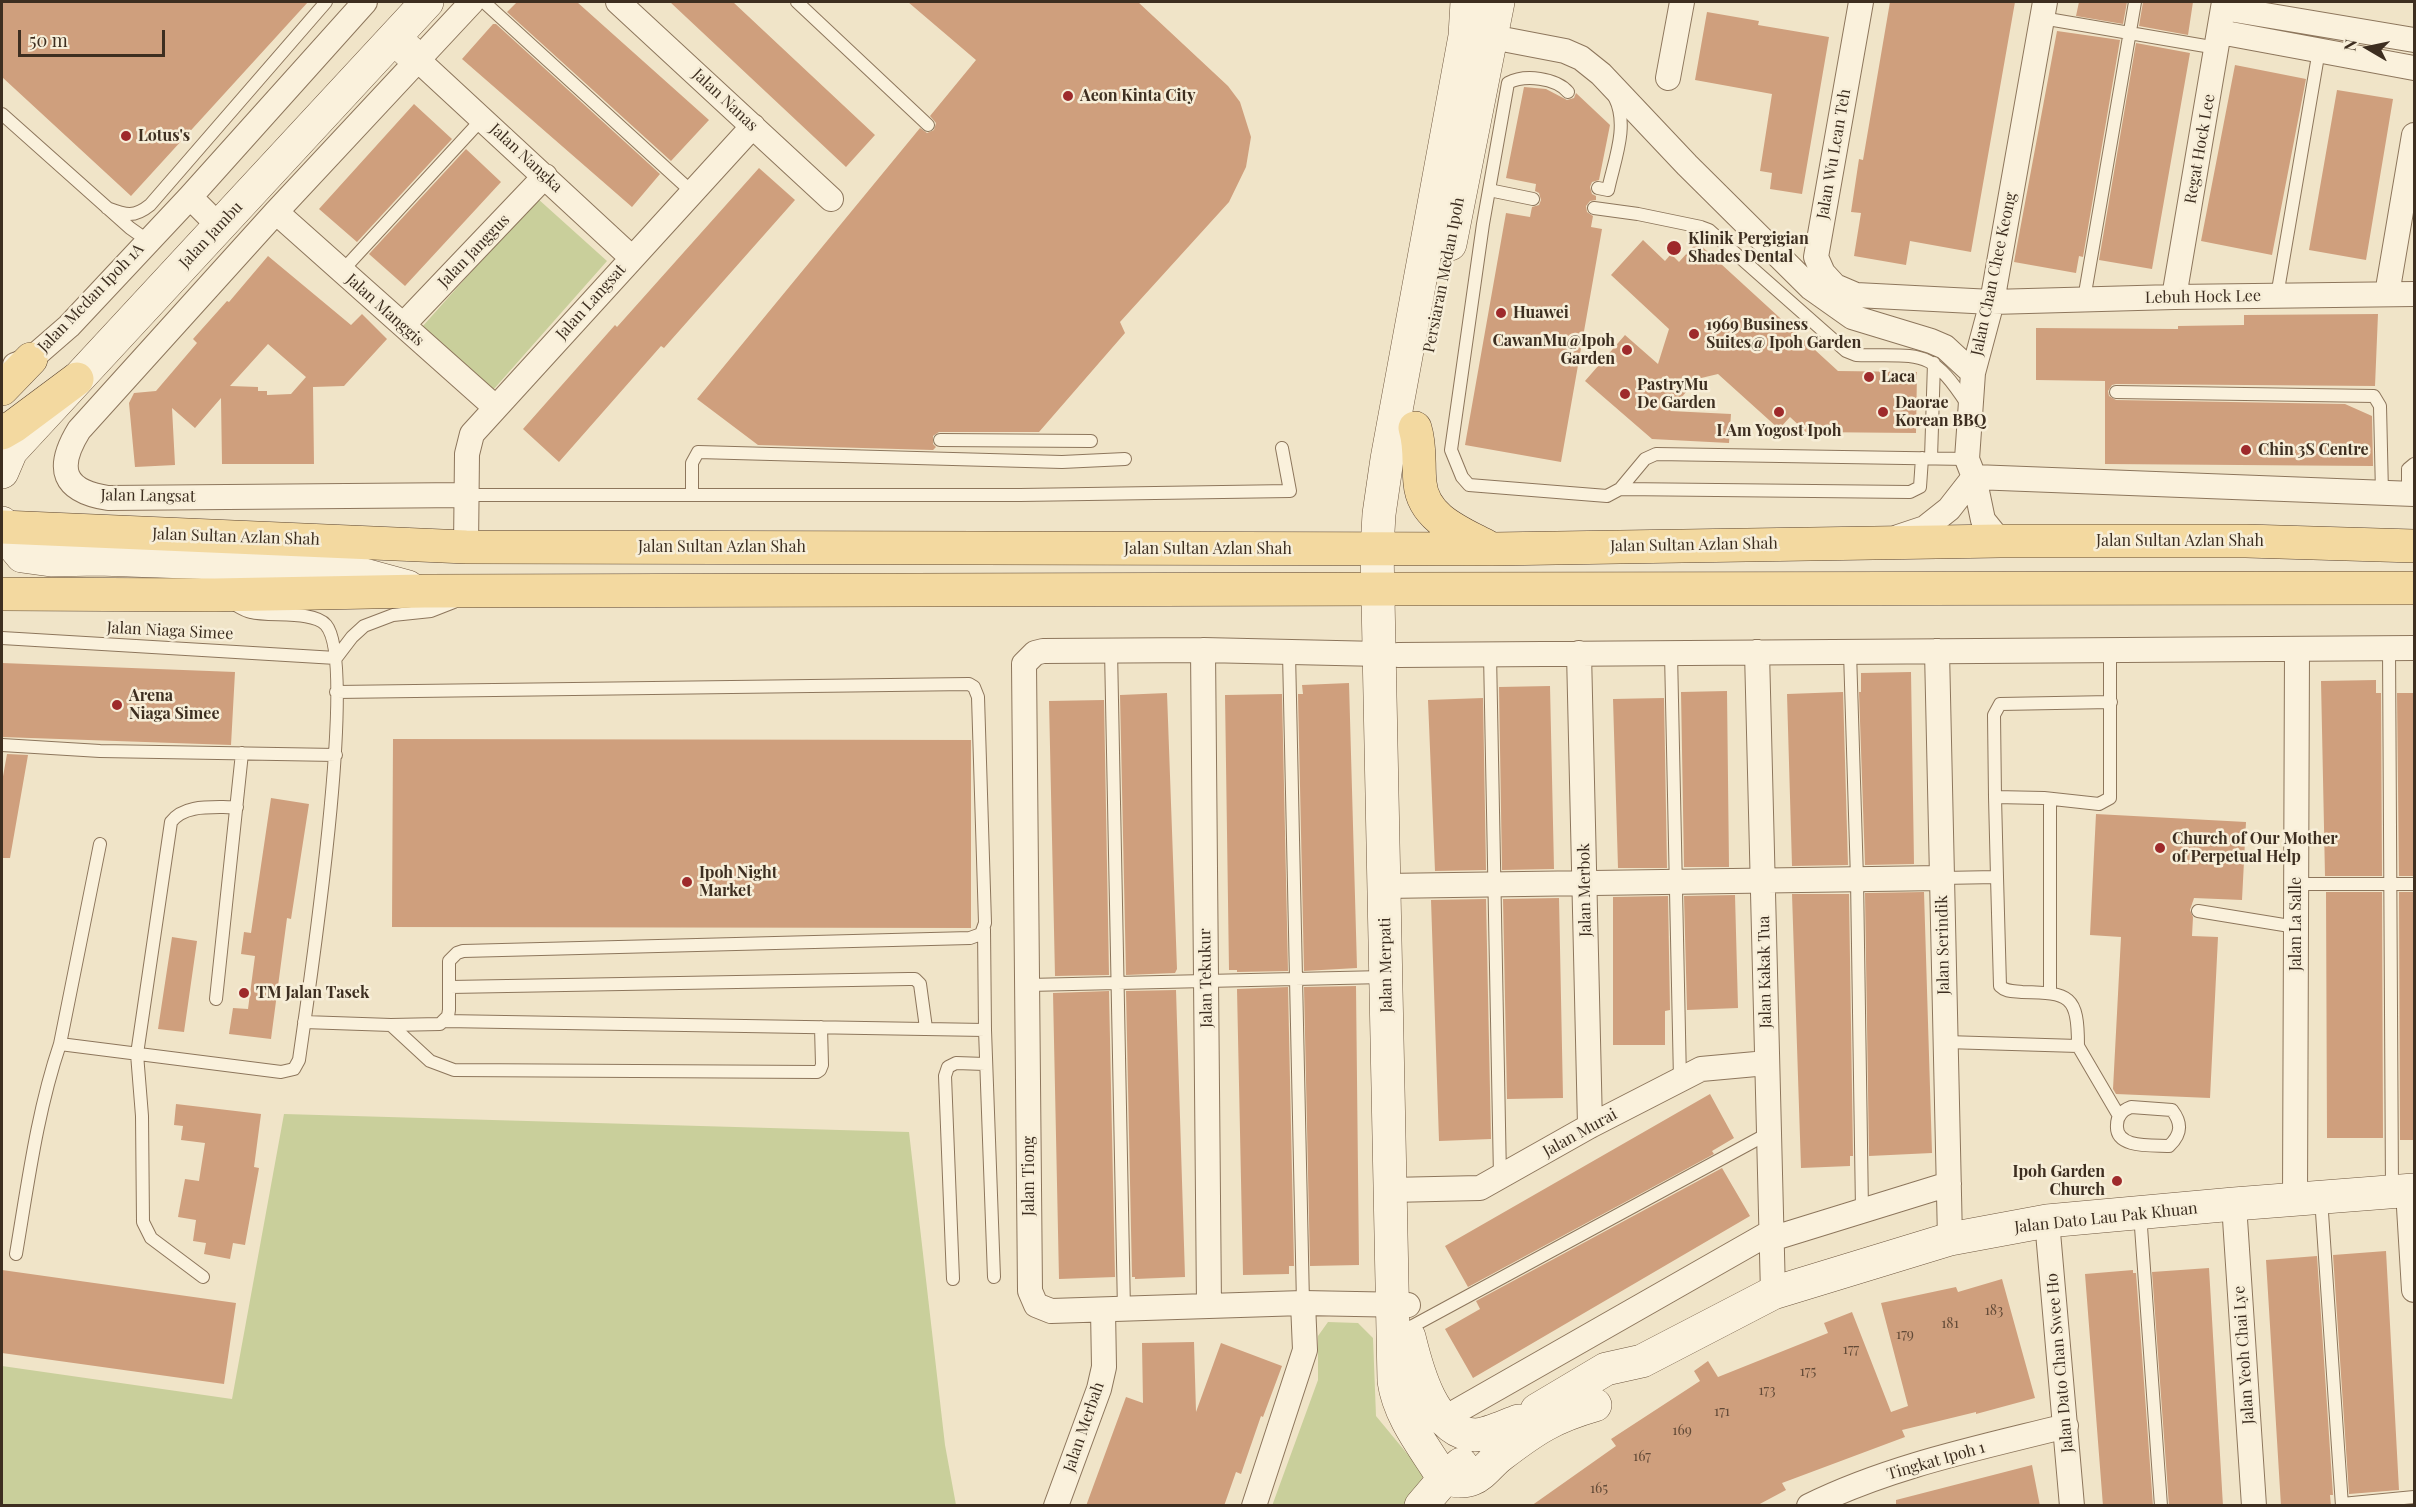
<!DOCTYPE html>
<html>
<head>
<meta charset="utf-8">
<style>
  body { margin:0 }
  #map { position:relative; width:2416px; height:1507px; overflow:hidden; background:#f0e4c8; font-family:"Playfair Display",serif }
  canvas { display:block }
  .frame { position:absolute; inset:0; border:3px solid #3d2e20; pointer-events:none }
  .north { position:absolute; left:2338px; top:18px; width:60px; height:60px; -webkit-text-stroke:4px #f7eed8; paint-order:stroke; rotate:279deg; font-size:16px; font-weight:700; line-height:24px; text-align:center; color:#3d2e20 }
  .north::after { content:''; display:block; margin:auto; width:21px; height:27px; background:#3d2e20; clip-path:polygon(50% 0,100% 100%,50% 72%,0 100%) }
  .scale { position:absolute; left:18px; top:30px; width:147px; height:27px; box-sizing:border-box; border:3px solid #3d2e20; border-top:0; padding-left:8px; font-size:18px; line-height:21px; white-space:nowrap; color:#3d2e20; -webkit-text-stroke:4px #f7eed8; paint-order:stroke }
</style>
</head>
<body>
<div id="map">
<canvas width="2416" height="1507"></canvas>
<div class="frame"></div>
<div class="north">N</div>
<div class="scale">50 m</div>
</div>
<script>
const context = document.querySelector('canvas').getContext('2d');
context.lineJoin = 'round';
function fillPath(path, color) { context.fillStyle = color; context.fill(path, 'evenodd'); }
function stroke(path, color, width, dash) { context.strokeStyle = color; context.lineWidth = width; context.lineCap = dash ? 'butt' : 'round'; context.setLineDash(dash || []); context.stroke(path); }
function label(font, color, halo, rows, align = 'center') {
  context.font = font + ' "Playfair Display",serif'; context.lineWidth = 5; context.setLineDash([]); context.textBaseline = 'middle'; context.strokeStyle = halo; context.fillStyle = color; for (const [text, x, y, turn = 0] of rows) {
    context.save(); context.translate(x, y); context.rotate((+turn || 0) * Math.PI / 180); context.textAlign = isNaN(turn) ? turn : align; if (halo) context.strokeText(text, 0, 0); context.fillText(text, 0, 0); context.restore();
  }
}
fillPath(new Path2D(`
  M 537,198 L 607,261 L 493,390 L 422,327 Z
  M 284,1114 L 909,1132 L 945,1445 L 956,1505 L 2,1505 L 2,1366 L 232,1399 Z
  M 1328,1322 L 1358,1323 L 1373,1338 L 1376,1416 L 1428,1479 L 1405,1505 L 1272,1506 L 1318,1380 L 1318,1336 Z`), '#c9cf9b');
fillPath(new Path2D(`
  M 2,2 L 308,2 L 131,196 L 2,77 Z
  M 517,2 L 577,2 L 709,120 L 671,161 L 507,12 Z
  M 670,2 L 733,2 L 875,135 L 846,167 Z
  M 908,2 L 1138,2 L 1228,86 L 1240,102 L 1251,137 L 1246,167 L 1229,202 L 1120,322 L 1125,333 L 1039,432 L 939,432 L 933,436 L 933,444 L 936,447 L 933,450 L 758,445 L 697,399 L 920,128 L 927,133 L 934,130 L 936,123 L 930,116 L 976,60 Z
  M 1890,2 L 2015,2 L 1971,252 L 1910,241 L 1906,265 L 1854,256 L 1861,213 L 1851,212 L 1859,159 L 1863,160 Z
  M 2079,2 L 2127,2 L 2123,24 L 2076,16 Z
  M 2143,2 L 2193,2 L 2188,35 L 2139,26 Z
  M 1707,12 L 1759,21 L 1758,25 L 1829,37 L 1802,194 L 1770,189 L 1772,173 L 1760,171 L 1772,94 L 1695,80 Z
  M 493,24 L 496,24 L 660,174 L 632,207 L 462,59 Z
  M 2057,31 L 2120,40 L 2083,257 L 2079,256 L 2076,273 L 2014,262 Z
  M 2136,43 L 2190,53 L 2152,269 L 2099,260 Z
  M 2235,65 L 2306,79 L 2272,255 L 2201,241 Z
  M 1524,87 L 1546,89 L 1567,100 L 1574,98 L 1576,93 L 1610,125 L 1599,180 L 1592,182 L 1590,187 L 1592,194 L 1596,196 L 1596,200 L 1590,201 L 1586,206 L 1587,212 L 1593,216 L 1591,227 L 1602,229 L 1561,462 L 1465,445 L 1506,213 L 1530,217 L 1532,207 L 1539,205 L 1541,200 L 1539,193 L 1535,191 L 1536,184 L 1506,178 Z
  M 2337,90 L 2393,99 L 2366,260 L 2309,250 Z
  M 414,104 L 452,139 L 357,242 L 319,209 Z
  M 466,149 L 501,182 L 405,286 L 369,254 Z
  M 759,168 L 795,200 L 664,348 L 661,346 L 559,462 L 523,429 L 615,325 L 617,327 Z
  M 1643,240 L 1665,261 L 1671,254 L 1679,262 L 1697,242 L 1838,371 L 1917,372 L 1916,433 L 1806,432 L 1790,417 L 1779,429 L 1718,374 L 1697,379 L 1670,411 L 1731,414 L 1729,443 L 1652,439 L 1585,381 L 1625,335 L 1658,364 L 1669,329 L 1611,275 Z
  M 268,256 L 351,325 L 362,314 L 387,339 L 344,386 L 313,387 L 314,464 L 222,464 L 221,398 L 195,428 L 172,408 L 175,465 L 135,467 L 129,403 L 134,393 L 156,391 L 197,343 L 193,339 L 227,301 L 229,302 ZM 268,344 L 306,377 L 291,394 L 267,395 L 267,391 L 258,391 L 258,387 L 230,386 Z
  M 2378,314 L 2375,386 L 2116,384 L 2112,385 L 2108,391 L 2109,396 L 2116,400 L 2345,404 L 2372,416 L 2373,466 L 2105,464 L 2105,381 L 2036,380 L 2036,328 L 2178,329 L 2178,326 L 2244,325 L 2244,315 Z
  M 2,663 L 235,672 L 231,745 L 2,737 Z
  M 1911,672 L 1914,864 L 1865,865 L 1859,692 L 1861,692 L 1861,673 Z
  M 2376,680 L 2376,693 L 2381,693 L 2382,876 L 2325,876 L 2321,681 Z
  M 1349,683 L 1357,968 L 1304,971 L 1298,694 L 1303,694 L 1302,685 Z
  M 1550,686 L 1554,869 L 1502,870 L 1499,687 Z
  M 1727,691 L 1729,867 L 1684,867 L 1681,692 Z
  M 1843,692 L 1848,865 L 1792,866 L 1787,694 Z
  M 1167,693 L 1177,969 L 1175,973 L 1126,975 L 1120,695 Z
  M 2397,693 L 2415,693 L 2415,876 L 2399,876 Z
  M 1282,694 L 1288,971 L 1237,972 L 1237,970 L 1229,970 L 1225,695 Z
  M 1483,698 L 1486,870 L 1435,871 L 1428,700 Z
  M 1664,698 L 1667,868 L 1618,868 L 1613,699 Z
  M 1104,700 L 1109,975 L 1055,976 L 1049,701 Z
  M 393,739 L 971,740 L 971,928 L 392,927 Z
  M 7,754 L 28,755 L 10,858 L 2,858 L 2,782 Z
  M 271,798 L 309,804 L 291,919 L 287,918 L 271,1039 L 229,1034 L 233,1008 L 248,1009 L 255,956 L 241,954 L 244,932 L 251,933 Z
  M 2096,814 L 2246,822 L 2242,900 L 2194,898 L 2190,910 L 2193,917 L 2192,936 L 2218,937 L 2210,1098 L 2116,1094 L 2113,1089 L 2121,937 L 2090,935 Z
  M 1924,892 L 1932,1153 L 1869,1156 L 1865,893 Z
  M 2326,892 L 2382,892 L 2383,1138 L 2327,1138 Z
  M 2399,892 L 2415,892 L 2415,1140 L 2400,1140 Z
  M 1792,894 L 1849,894 L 1853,1156 L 1850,1156 L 1850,1166 L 1801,1168 Z
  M 1735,895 L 1738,1008 L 1687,1010 L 1684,896 Z
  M 1668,896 L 1670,1010 L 1665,1011 L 1665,1045 L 1613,1045 L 1613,897 Z
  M 1559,898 L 1563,1098 L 1507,1099 L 1503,899 Z
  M 1486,899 L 1491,1139 L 1439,1141 L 1431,900 Z
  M 172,937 L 197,941 L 184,1032 L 158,1029 Z
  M 1356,986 L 1359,1265 L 1310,1266 L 1304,987 Z
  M 1288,987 L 1294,1266 L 1289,1266 L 1289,1274 L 1243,1275 L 1237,989 Z
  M 1176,990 L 1185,1277 L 1135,1279 L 1135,1277 L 1132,1277 L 1126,991 Z
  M 1109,991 L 1115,1277 L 1059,1279 L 1053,993 Z
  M 1710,1094 L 1734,1138 L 1712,1151 L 1714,1154 L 1468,1287 L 1445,1246 Z
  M 176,1104 L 261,1114 L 254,1167 L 259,1168 L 245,1245 L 233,1243 L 230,1259 L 204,1254 L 206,1243 L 193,1241 L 196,1220 L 178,1217 L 185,1179 L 199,1181 L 205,1143 L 181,1140 L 183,1126 L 174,1125 Z
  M 1722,1168 L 1750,1216 L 1473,1378 L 1445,1329 L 1480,1309 L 1476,1301 Z
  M 2386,1251 L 2399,1490 L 2349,1494 L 2333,1255 Z
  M 2317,1256 L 2333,1495 L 2330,1495 L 2331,1506 L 2281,1506 L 2266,1260 Z
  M 2209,1268 L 2223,1506 L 2169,1506 L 2152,1272 Z
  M 2,1270 L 236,1303 L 224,1384 L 2,1353 Z
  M 2133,1270 L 2133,1273 L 2136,1273 L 2153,1506 L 2103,1506 L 2085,1274 Z
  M 2002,1279 L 2035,1398 L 1976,1414 L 1976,1412 L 1902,1430 L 1905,1437 L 1782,1483 L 1786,1490 L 1756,1506 L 1531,1506 L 1616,1446 L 1611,1439 L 1700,1381 L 1694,1371 L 1708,1361 L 1718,1377 L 1828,1333 L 1824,1323 L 1852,1312 L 1891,1412 L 1908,1406 L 1881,1303 L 1956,1287 L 1958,1292 Z
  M 1194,1342 L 1196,1412 L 1221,1343 L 1282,1366 L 1263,1417 L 1261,1416 L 1241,1474 L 1236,1472 L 1224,1506 L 1086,1506 L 1126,1397 L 1143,1403 L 1142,1343 Z
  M 2032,1465 L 2040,1506 L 1896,1506 L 1896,1500 Z`), '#cf9f7d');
const lane = new Path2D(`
  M 484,2 L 692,192
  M 797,2 L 928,125
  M 2042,18 L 2217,48
  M 2,114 L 130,228 L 147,240
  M 1598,188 L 1608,190 C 1614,161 1629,126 1615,98
  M 1489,190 L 1508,83 C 1525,74 1556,78 1568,92
  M 1533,199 L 1489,190 L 1483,224 L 1451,450 L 1462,477 L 1469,485 L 1607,496 L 1620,489 L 1645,459 L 1656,454 L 1967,459
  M 107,208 C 126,215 134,218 150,205 L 326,2
  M 1594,208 L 1638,214 L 1701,227 L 1709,230 L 1846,351 L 1856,355 C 1921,357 1929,346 1967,404
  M 342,271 L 483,118
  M 2277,296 L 2319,50
  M 2084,299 L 2135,2
  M 2116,392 L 2374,396 L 2380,406 L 2382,493
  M 940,440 L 1091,441
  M 1931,458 L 1934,363
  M 1620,489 L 1910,492 L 1920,487 L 1922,458
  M 2408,494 L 2408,469 L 2414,464
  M 466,495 L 1020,495 L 1290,491 L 1282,448
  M 692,495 L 692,463 L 698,452 L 1062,462 L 1125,459
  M 2,638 L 336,658
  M 2389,648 L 2392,1191
  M 1111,650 L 1124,1310
  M 2110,650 L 2110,798 L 2099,804 L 2044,798 L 1995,797 L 1994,715 L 2000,704 L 2111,702
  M 1850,652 L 1857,879 L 1862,1210
  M 1289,653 L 1303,1303
  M 1671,653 L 1680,1080
  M 1490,654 L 1500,1177
  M 336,658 L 352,637 L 364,626 L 393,615 L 431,611 L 454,602
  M 2,745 L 100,751 L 336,755
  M 1995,797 L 1997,877
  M 1941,878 L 1997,877 L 2000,986 C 2006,992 2013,991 2022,992 C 2070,993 2078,995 2078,1046
  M 2296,884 L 2414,884
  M 2198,911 L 2296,927
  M 1028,985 L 1384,977
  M 450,987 L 909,979 L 915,979 L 920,984 L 926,1028
  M 2050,992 L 2050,799
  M 216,999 L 242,753
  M 445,1021 L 985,1030 L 984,929
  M 304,1022 L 391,1025 L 440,1024 L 448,1016 L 449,1010 L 449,961 L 457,953 L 463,951 L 970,938 L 981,934 L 985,923 L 978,697 L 974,687 L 969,684 L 336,692
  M 391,1025 L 430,1061 L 454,1070 L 817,1072 L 820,1070 L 822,1065 L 821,1027
  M 985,1030 L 994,1277
  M 1946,1042 L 2078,1046 L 2119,1116
  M 60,1044 L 100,844
  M 2131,1107 L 2172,1110 C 2182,1123 2182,1134 2169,1146 C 2153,1145 2115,1149 2117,1125 C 2117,1115 2123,1110 2131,1107 Z
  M 2321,1198 L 2342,1506
  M 2140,1213 L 2161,1506
  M 16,1254 C 28,1183 37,1112 60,1044 L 281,1072 L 294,1069 L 299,1060 C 308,995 359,663 326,625 C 313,610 270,617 251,612 C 245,611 239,607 234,604
  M 203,1277 L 151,1238 L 143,1222 L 142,1116 L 137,1054 L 171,822 C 185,803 215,808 237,807
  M 953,1279 L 945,1076 L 948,1067 L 956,1063 L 985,1064
  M 1409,1328 L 1769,1133
  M 2342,1504 L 2414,1497`);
const street = new Path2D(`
  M 618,2 L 831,199
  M 1861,2 L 1816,257 L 1823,273 L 1835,286 L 1856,295 L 1992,302 L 2174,297 L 2414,294
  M 2223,8 L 2414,40
  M 2220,32 L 2414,68
  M 1492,37 L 1565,51 L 1581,58 L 1601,74 L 1687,165 L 1811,288 L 1852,317 L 1931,341 L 1945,347 L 1973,373
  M 418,60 L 632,258
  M 1668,78 L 1682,2
  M 190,197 L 219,226
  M 276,212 L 495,407
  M 2387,294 L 2414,135
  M 2174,297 L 2224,2
  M 403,325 L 545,176
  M 15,365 L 31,359 L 69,326 L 190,197 L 365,2
  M 1974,477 L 2414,494
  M 466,495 L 108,498 C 63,491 55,469 79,430 L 276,212 L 472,2
  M 1898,537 L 1925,528 L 1949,509 L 1974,477
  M 2000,541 L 1983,520 L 1974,477 L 1967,459 L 1973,373 L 1992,302 L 2045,2
  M 466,547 L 467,454 L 472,434 L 753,126
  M 1203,650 L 1209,1306
  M 1937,651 L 1950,1239
  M 1757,652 L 1773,1293
  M 1579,653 L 1590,1126
  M 1380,654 L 1203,650 L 1043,651 L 1035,653 L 1024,664 L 1030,1291 L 1036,1305 L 1051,1311 L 1303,1303 L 1408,1305
  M 1398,655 L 2414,648
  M 1384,886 L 1941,878
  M 1390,1190 L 1480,1188 L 1590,1126 L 1701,1069 L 1767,1063
  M 2408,1191 L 2414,1290
  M 2295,1199 L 2297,649
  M 2234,1204 L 2254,1506
  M 2047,1221 L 2072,1506
  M 1771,1239 L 1949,1184
  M 1443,1419 L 1771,1232
  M 1056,1506 L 1099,1389 L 1104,1367 L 1103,1310
  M 1254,1506 L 1305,1350 L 1303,1303
  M 1809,1506 C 1890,1466 1979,1448 2066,1426`);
const secondary = new Path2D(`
  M 1467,2 L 1465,36 L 1387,459 L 1379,514 L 1377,549 L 1394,1381 C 1399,1417 1425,1448 1444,1479 C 1453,1480 1463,1483 1472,1479 C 1483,1475 1491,1462 1501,1455 C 1535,1429 1553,1417 1595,1405
  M 394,38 L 418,60
  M 1450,244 L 1498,2
  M 2,472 L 11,451 L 427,2
  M 2,523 L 8,539 L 22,556 L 51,560 L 98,559 L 307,566 L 364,575 L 408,587
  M 1409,1337 C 1417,1370 1433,1433 1475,1435 C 1487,1435 1507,1425 1519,1421
  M 1537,1410 L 1606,1369 L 1642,1361 L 1773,1293 L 1950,1239 L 2047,1221 L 2234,1204 L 2414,1190
  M 1421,1506 L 1444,1479 L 1461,1464`);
const primary = new Path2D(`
  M 2,389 L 31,359
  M 1415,428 C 1421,447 1418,464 1420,483 C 1423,519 1462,533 1488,547
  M 2,433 L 14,426 L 77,379
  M 2,527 L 466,547 L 1493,549 L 2000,541 L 2246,541 L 2414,546
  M 2,594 L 215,595 L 424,591 L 1398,589 L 2414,588`);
stroke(lane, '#8d765c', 14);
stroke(street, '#8d765c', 26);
stroke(secondary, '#6f573f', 34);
stroke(primary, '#5b4430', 34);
stroke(lane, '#faf1dc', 12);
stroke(street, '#faf1dc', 24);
stroke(secondary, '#faf1dc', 33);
stroke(primary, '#f3d9a0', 33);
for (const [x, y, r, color] of [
  [1068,96,6,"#9e2a2b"],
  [126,136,6,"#9e2a2b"],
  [1674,248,8,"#9e2a2b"],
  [1501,313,6,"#9e2a2b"],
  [1694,334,6,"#9e2a2b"],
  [1627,350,6,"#9e2a2b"],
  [1869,377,6,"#9e2a2b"],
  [1625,394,6,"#9e2a2b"],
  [1779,412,6,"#9e2a2b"],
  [1883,412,6,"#9e2a2b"],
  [2246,450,6,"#9e2a2b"],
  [117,705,6,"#9e2a2b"],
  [2160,848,6,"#9e2a2b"],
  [687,882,6,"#9e2a2b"],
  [244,993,6,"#9e2a2b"],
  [2117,1181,6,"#9e2a2b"]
]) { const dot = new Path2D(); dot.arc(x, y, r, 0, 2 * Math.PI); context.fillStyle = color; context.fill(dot); stroke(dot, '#f7eed8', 2); }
label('14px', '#624a37', null, [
  ["183",1994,1311],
  ["181",1950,1324],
  ["179",1905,1335],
  ["177",1851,1350],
  ["175",1808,1372],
  ["173",1767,1391],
  ["171",1722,1412],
  ["169",1682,1431],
  ["167",1642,1457],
  ["165",1599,1489]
]);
label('bold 16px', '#3d2e20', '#f7eed8', [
  ["Aeon Kinta City",1080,96],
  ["Lotus's",138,136],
  ["Klinik Pergigian",1688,239],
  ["Shades Dental",1688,257],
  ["Huawei",1513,313],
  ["1969 Business",1706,325],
  ["Suites@ Ipoh Garden",1706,343],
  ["CawanMu@Ipoh",1615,341,"right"],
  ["Garden",1615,359,"right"],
  ["Laca",1881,377],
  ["PastryMu",1637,385],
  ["De Garden",1637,403],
  ["Daorae",1895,403],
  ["Korean BBQ",1895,421],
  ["I Am Yogost Ipoh",1779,431,"center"],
  ["Chin 3S Centre",2258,450],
  ["Arena",129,696],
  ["Niaga Simee",129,714],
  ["Church of Our Mother",2172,839],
  ["of Perpetual Help",2172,857],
  ["Ipoh Night",699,873],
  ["Market",699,891],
  ["TM Jalan Tasek",256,993],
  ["Ipoh Garden",2105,1172,"right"],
  ["Church",2105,1190,"right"]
], 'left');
label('16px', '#3d2e20', '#f7eed8', [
  ["Jalan Nanas",725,100,43],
  ["Regat Hock Lee",2200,149,-80],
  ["Jalan Wu Lean Teh",1834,154,-80],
  ["Jalan Nangka",526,158,43],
  ["Jalan Jambu",211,235,-47],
  ["Jalan Janggus",474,251,-46],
  ["Jalan Chan Chee Keong",1994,274,-78],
  ["Persiaran Medan Ipoh",1444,275,-79],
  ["Lebuh Hock Lee",2203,297,-1],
  ["Jalan Medan Ipoh 1A",91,298,-46],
  ["Jalan Langsat",591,302,-48],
  ["Jalan Manggis",385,310,42],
  ["Jalan Langsat",148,496,1],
  ["Jalan Sultan Azlan Shah",236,537,2],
  ["Jalan Sultan Azlan Shah",2180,541],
  ["Jalan Sultan Azlan Shah",1694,545,-1],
  ["Jalan Sultan Azlan Shah",722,547],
  ["Jalan Sultan Azlan Shah",1208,549],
  ["Jalan Niaga Simee",170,631,3],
  ["Jalan Merbok",1585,890,-91],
  ["Jalan La Salle",2296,924,-90],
  ["Jalan Serindik",1943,945,-91],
  ["Jalan Merpati",1386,965,-91],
  ["Jalan Kakak Tua",1765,972,-91],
  ["Jalan Tekukur",1206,978,-91],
  ["Jalan Murai",1580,1133,-29],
  ["Jalan Tiong",1029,1176,-90],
  ["Jalan Dato Lau Pak Khuan",2106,1218,-6],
  ["Jalan Yeoh Chai Lye",2244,1355,-94],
  ["Jalan Dato Chan Swee Ho",2060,1363,-95],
  ["Jalan Merbah",1084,1427,-71],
  ["Tingkat Ipoh 1",1936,1461,-16]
]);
</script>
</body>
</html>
